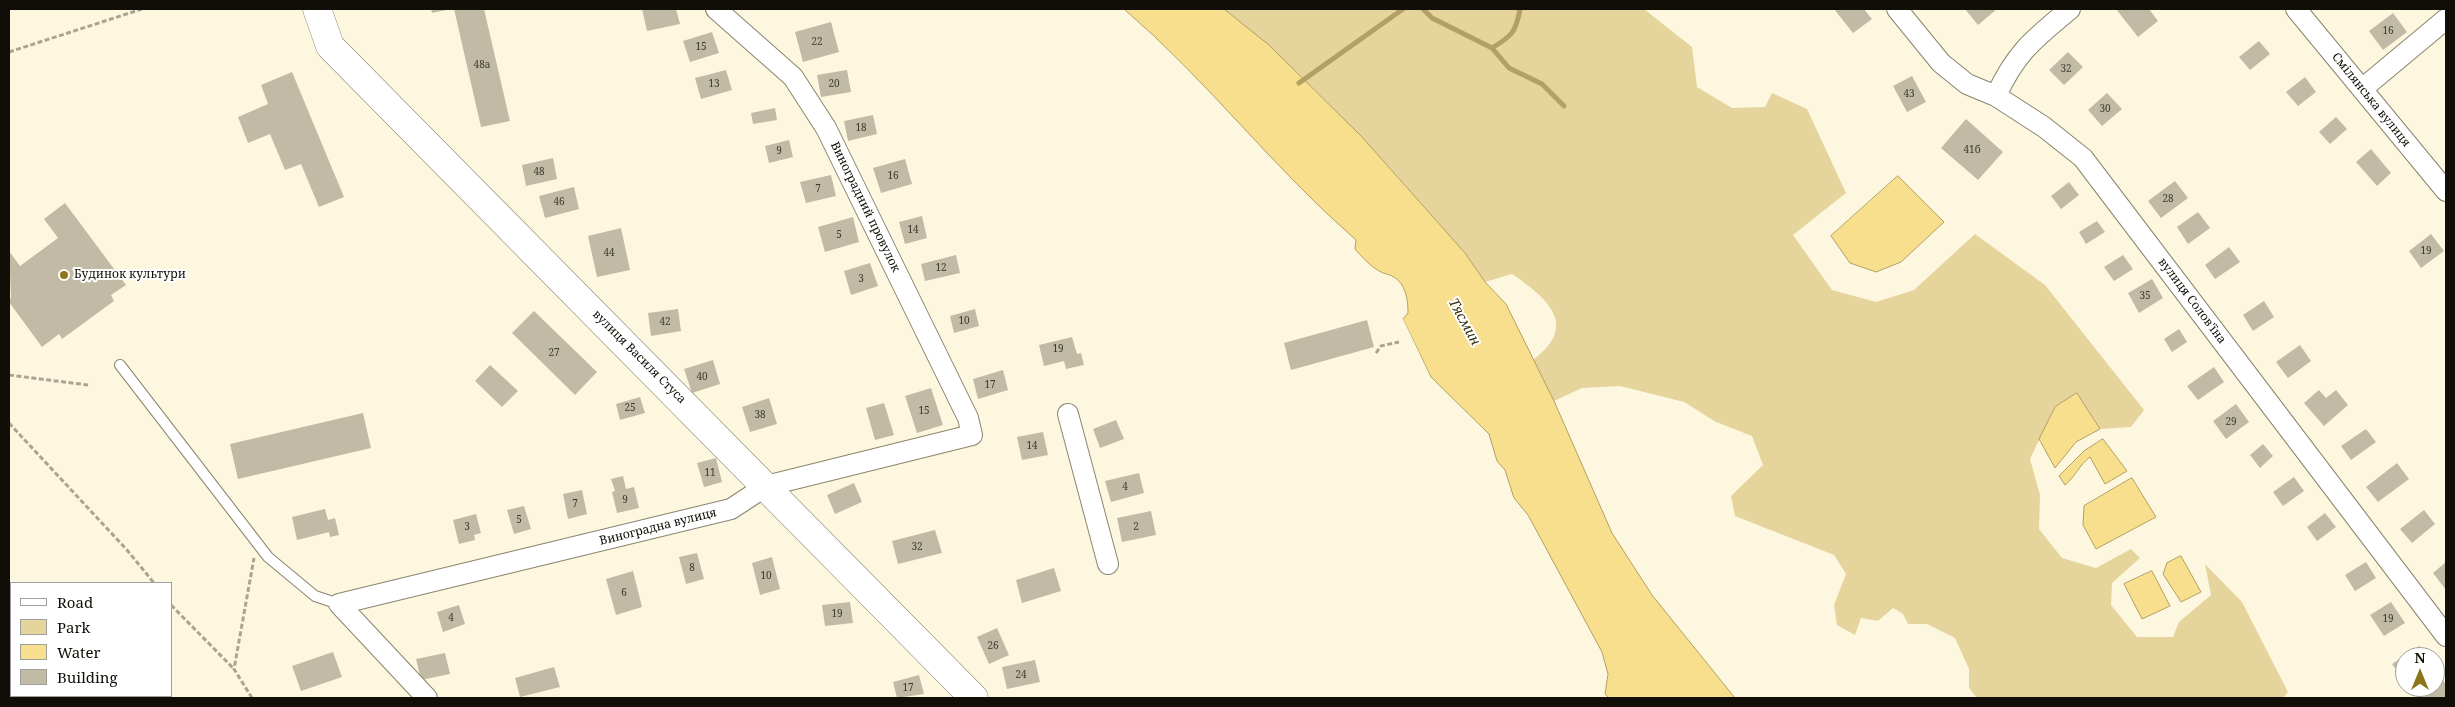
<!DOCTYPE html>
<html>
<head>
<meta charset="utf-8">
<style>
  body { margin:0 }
  #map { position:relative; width:2455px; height:707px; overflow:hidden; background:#fef7e0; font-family:"Noto Serif",serif }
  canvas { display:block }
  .frame { position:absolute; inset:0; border:10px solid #100e06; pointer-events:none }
  .legend { position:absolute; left:10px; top:582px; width:162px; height:115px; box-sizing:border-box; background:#fff; border:1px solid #9f9f9b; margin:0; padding:6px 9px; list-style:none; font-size:15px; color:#100e06 }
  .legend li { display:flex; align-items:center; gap:10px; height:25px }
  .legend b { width:25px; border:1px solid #9f9f9b }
  .north { position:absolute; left:2395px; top:647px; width:50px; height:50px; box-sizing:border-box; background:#fff; border:1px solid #9f9f9b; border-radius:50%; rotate:0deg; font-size:14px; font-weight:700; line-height:20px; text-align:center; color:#100e06 }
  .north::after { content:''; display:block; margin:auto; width:18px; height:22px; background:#8d761a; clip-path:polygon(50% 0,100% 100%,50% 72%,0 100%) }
</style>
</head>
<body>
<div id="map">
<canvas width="2455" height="707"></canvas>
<div class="frame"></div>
<ul class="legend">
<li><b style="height:6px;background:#fff"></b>Road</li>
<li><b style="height:14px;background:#e5d59c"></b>Park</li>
<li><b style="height:14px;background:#f7df8d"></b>Water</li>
<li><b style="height:14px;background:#c1bba5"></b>Building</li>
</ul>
<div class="north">N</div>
</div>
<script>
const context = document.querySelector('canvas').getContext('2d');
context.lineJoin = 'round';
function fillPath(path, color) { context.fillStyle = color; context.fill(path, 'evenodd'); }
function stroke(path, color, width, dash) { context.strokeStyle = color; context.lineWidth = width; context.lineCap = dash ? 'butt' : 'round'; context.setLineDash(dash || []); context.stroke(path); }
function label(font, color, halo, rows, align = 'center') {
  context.font = font + ' "Noto Serif",serif'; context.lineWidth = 4; context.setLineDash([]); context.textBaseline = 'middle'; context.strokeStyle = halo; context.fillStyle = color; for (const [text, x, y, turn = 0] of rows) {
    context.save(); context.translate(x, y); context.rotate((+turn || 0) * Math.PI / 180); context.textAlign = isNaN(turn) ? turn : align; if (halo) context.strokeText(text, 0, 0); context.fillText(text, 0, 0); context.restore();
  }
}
fillPath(new Path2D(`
  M 1224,9 L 1644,9 L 1692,47 L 1697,87 L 1732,108 L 1765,107 L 1772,93 L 1807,109 L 1846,193 L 1793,235 L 1832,290 L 1876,302 L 1914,290 L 1975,234 L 2045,285 L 2144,410 L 2131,427 L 2100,429 L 2077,393 L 2055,407 L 2030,459 L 2040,495 L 2039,529 L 2062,558 L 2096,568 L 2131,549 L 2140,558 L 2112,583 L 2111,605 L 2137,637 L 2173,637 L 2179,622 L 2211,595 L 2205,564 L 2242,602 L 2288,692 L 2283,698 L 1977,698 L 1969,688 L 1969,669 L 1955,638 L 1927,624 L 1908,624 L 1903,614 L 1893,608 L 1878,621 L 1861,618 L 1855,635 L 1837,625 L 1834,605 L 1846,574 L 1834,555 L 1735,516 L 1731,496 L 1763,465 L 1752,436 L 1716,422 L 1684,402 L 1620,386 L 1582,388 L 1554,401 L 1533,360 C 1580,325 1547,298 1512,274 L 1485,282 C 1461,247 1432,216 1403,183 C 1347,121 1289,62 1224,9 Z`), '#e5d59c');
const water = new Path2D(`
  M 1124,9 L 1224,9 L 1269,45 L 1362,137 L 1465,253 L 1485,282 L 1506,304 L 1554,401 L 1612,533 L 1652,595 L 1735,698 L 1609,698 L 1605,694 L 1608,674 L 1602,652 L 1528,515 L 1514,498 L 1505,470 L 1497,461 L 1489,434 L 1431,377 L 1403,319 L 1408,313 C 1408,300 1406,283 1392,276 C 1389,274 1384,274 1381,272 C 1371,267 1362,257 1355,249 L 1356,240 C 1273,168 1207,80 1124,9 Z
  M 1898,176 L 1944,222 L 1901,262 L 1876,272 L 1850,263 L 1831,236 Z
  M 2077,393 L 2100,429 L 2076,442 L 2055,468 L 2039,439 L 2055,407 Z
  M 2103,439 L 2127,471 L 2105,484 L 2090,457 C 2079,465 2076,476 2065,485 L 2059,476 L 2084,451 Z
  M 2132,478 L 2156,517 L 2096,549 L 2083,525 L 2084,506 Z
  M 2181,556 L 2201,592 L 2181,602 L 2163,574 L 2167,563 Z
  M 2152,571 L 2170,606 L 2142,619 L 2124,584 Z`);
fillPath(water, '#f7df8d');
stroke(water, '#b2a064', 1);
fillPath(new Path2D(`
  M 1403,319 L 1429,374 L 1427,375 L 1401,320 Z`), '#fef7e0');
stroke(new Path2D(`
  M 1423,9 L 1432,18 L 1492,48 C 1512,36 1516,32 1520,9
  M 1492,48 L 1509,68 L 1542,84 L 1564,106
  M 1299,83 L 1403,9`), '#b2a064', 5);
fillPath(new Path2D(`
  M 431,9 L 446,9 L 446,10 L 432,13 Z
  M 454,9 L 484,9 L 510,121 L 481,127 Z
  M 642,9 L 676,9 L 680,24 L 647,31 Z
  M 1834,9 L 1864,9 L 1872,19 L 1853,33 Z
  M 1965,9 L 1997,9 L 1978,25 Z
  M 2116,9 L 2149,9 L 2158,21 L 2138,37 Z
  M 2393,13 L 2407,32 L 2383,50 L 2369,31 Z
  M 831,22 L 839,52 L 803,62 L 795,32 Z
  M 712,32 L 719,53 L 690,62 L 683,41 Z
  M 2259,41 L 2270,54 L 2250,70 L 2239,57 Z
  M 2068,52 L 2083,67 L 2064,85 L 2049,70 Z
  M 726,70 L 732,90 L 701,99 L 695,78 Z
  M 847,70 L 851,92 L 821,97 L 817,75 Z
  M 292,72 L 344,197 L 319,207 L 301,164 L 285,170 L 270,134 L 248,143 L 238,117 L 268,104 L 261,85 Z
  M 1912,76 L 1926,102 L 1907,112 L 1893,86 Z
  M 2305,77 L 2316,92 L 2298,106 L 2286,92 Z
  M 2107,93 L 2122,109 L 2102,126 L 2088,110 Z
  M 775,108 L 777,120 L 753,124 L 751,113 Z
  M 873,115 L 877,134 L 848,141 L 844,121 Z
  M 2336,117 L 2347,129 L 2330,144 L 2319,132 Z
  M 1966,119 L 2003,152 L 1978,180 L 1941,148 Z
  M 789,140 L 793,157 L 769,163 L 765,146 Z
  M 2371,149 L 2391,173 L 2377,186 L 2356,162 Z
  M 553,158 L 557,179 L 526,186 L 522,165 Z
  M 905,159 L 912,184 L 881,193 L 873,168 Z
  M 831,175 L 836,196 L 806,203 L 800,182 Z
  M 2175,181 L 2188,198 L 2161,218 L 2148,201 Z
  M 2069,182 L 2079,195 L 2061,209 L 2051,196 Z
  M 574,187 L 579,209 L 545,218 L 539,196 Z
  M 65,203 L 126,285 L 111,295 L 114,301 L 62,339 L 59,334 L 42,347 L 9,302 L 11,297 L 9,251 L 20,266 L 58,238 L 44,219 Z
  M 2198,212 L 2210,228 L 2188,244 L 2177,227 Z
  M 922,216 L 927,238 L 905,244 L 899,222 Z
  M 853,217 L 859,242 L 825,252 L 818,227 Z
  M 2097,221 L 2105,232 L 2086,244 L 2079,232 Z
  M 621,228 L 630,270 L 597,277 L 588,236 Z
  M 2431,234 L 2444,251 L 2421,268 L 2409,251 Z
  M 2229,247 L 2240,262 L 2215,279 L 2205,265 Z
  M 956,255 L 960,273 L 925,281 L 921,264 Z
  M 2123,255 L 2133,269 L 2114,281 L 2104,267 Z
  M 870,263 L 878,286 L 851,295 L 844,271 Z
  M 2152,279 L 2163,298 L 2139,313 L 2128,293 Z
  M 2264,301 L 2274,317 L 2253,331 L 2243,315 Z
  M 678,309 L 681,331 L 651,336 L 648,313 Z
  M 975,309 L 979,326 L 954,333 L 950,316 Z
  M 534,311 L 597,372 L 575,395 L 512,333 Z
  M 1367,320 L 1374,347 L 1291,370 L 1284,343 Z
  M 2179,329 L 2187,342 L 2172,352 L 2164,339 Z
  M 1072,337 L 1077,354 L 1081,353 L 1084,365 L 1066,369 L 1064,361 L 1044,366 L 1039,345 Z
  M 2300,345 L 2311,361 L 2288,378 L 2276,362 Z
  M 713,360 L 720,384 L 692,393 L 684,369 Z
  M 490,365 L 518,391 L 502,407 L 475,381 Z
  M 2214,367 L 2224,382 L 2198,400 L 2187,386 Z
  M 1003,370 L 1008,390 L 978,399 L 973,379 Z
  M 931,388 L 943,425 L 917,433 L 905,396 Z
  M 2319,390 L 2326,398 L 2336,390 L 2348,405 L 2324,426 L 2304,403 Z
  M 640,397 L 645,413 L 620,420 L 616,404 Z
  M 769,398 L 777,424 L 750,432 L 742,407 Z
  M 884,403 L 894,435 L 875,440 L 866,408 Z
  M 2236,404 L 2249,422 L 2226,439 L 2213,421 Z
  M 363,413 L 371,448 L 238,479 L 230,444 Z
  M 1116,420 L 1124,439 L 1100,448 L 1093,429 Z
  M 2366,429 L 2376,442 L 2351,460 L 2341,446 Z
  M 1043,432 L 1048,455 L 1022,460 L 1017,437 Z
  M 2263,444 L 2273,456 L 2260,468 L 2250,455 Z
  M 716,458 L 722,482 L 704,487 L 697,463 Z
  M 2397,463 L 2409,479 L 2378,502 L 2366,487 Z
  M 1139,473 L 1144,493 L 1111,502 L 1105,481 Z
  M 623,476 L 626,489 L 634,487 L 639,508 L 617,513 L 612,492 L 615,491 L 611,479 Z
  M 2294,477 L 2304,491 L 2283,506 L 2273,492 Z
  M 854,483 L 862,502 L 835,514 L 827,495 Z
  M 582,490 L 587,514 L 568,519 L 563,494 Z
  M 524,506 L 531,529 L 514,534 L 507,510 Z
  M 325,509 L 328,520 L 335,518 L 339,535 L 330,537 L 329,532 L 297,540 L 292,517 Z
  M 2424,510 L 2435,524 L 2412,543 L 2400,529 Z
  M 1151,511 L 1156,535 L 1122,542 L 1117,518 Z
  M 2325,513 L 2336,527 L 2317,541 L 2307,527 Z
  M 476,514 L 481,533 L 474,535 L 475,540 L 459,544 L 453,520 Z
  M 935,530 L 942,553 L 898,564 L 892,541 Z
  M 697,553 L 704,579 L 686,584 L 679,557 Z
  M 772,557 L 780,589 L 760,595 L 752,563 Z
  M 2366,562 L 2376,578 L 2355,591 L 2345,575 Z
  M 2446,562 L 2446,590 L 2433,573 Z
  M 1054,568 L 1061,591 L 1022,603 L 1016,580 Z
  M 633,571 L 642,607 L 616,615 L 606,579 Z
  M 850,602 L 853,623 L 825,626 L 822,605 Z
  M 2391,602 L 2405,623 L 2384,636 L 2370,615 Z
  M 459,605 L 465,624 L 443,632 L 437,612 Z
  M 997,628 L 1009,655 L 989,664 L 977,637 Z
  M 2419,646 L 2427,657 L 2405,657 L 2405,676 L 2402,678 L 2392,664 Z
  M 333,652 L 342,677 L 301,691 L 292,666 Z
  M 445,653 L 450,674 L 421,680 L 416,659 Z
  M 1035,660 L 1040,682 L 1007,689 L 1002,667 Z
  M 554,667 L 560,687 L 520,697 L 515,678 Z
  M 919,675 L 924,694 L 897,698 L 893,682 Z
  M 2443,680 L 2446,685 L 2446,698 L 2414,698 Z
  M 82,696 L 131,696 L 128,698 L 84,698 Z`), '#c1bba5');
const lane = new Path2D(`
  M 120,365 L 268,557 L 315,596 L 339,604`);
const street = new Path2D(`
  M 1897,9 L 1941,63 L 1967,84 L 1996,96 L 2044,127 L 2083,158 L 2446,636
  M 2296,9 L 2446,191
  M 2362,89 L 2446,19
  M 1996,96 C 2016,52 2034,39 2070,9
  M 1068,414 L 1108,564
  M 427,698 L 339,604 L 731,509 L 766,486 L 972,435 L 968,418 L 826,128 L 793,77 L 716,9`);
const secondary = new Path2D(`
  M 317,9 L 330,46 L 974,698`);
stroke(lane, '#8a846f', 12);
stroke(street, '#8a846f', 22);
stroke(secondary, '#8a846f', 29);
stroke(new Path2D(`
  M 9,52 L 142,9
  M 1376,353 L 1381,346 L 1399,342
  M 9,375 L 88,385
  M 9,423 L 127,550 L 154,583
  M 171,605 L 233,668
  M 252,698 L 234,669 L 254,558`), '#aaa593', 3, [5, 2.5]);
stroke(lane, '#fff', 10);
stroke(street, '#fff', 20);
stroke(secondary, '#fff', 28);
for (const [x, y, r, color] of [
  [64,275,5,"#8d761a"]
]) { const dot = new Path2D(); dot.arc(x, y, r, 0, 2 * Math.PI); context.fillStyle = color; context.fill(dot); stroke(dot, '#fff', 2); }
label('10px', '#3c392e', null, [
  ["16",2388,31],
  ["22",817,42],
  ["15",701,47],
  ["48а",482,65],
  ["32",2066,69],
  ["13",714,84],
  ["20",834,84],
  ["43",1909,94],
  ["30",2105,109],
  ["18",861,128],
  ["41б",1972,150],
  ["9",779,151],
  ["48",539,172],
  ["16",893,176],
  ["7",818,189],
  ["28",2168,199],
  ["46",559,202],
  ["14",913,230],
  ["5",839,235],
  ["19",2426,251],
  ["44",609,253],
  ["12",941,268],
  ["3",861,279],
  ["35",2145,296],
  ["10",964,321],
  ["42",665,322],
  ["19",1058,349],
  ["27",554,353],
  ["40",702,377],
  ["17",990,385],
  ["25",630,408],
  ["15",924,411],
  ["38",760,415],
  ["29",2231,422],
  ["14",1032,446],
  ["11",710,473],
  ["4",1125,487],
  ["9",625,500],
  ["7",575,504],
  ["5",519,520],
  ["3",467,527],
  ["2",1136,527],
  ["32",917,547],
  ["8",692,568],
  ["10",766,576],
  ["6",624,593],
  ["19",837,614],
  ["4",451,618],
  ["19",2388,619],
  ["26",993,646],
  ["24",1021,675],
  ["17",908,688]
]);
label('12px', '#100e06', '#fff', [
  ["Смілянська вулиця",2371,100,51],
  ["Виноградний провулок",865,207,64],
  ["вулиця Солов'їна",2192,301,53],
  ["вулиця Василя Стуса",639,357,45],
  ["Виноградна вулиця",658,527,-14]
]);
label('12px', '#100e06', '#fff', [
  ["Будинок культури",74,275]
], 'left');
label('italic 14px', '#3a300b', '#fff', [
  ["Тясмин",1464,322,61]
]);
</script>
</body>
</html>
